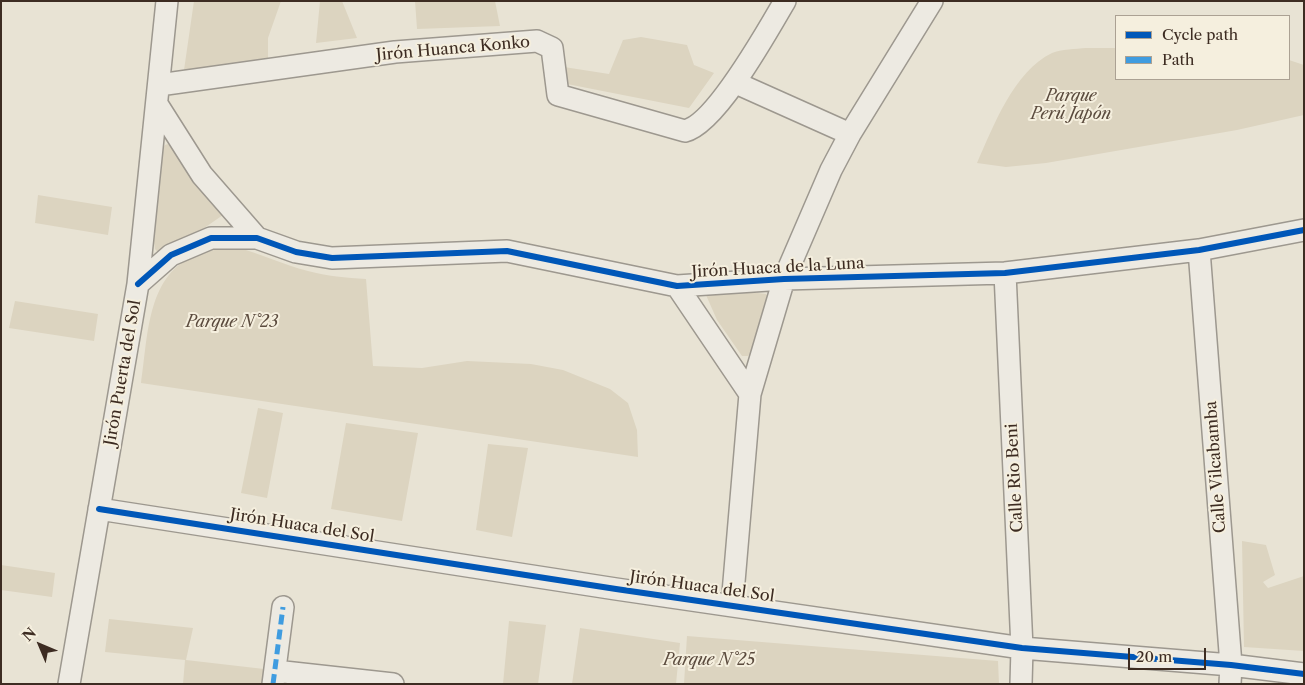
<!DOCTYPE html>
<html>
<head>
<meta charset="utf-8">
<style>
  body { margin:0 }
  #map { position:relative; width:1305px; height:685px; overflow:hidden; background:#e8e3d4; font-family:"Libre Caslon Text",serif }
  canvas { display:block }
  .frame { position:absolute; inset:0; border:2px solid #3d2c22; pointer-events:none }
  .legend { position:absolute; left:1115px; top:15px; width:175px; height:65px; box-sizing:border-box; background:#f5efde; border:1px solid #aba193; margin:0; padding:6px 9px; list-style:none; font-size:15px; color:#3d2c22 }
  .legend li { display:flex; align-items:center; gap:10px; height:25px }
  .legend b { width:25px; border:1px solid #aba193 }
  .north { position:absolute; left:15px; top:620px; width:50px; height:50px; -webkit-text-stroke:4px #f5efde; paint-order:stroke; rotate:315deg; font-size:14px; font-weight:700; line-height:20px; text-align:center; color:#3d2c22 }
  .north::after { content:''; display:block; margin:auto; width:18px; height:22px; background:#3d2c22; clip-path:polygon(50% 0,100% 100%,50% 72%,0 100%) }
  .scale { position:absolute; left:1128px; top:648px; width:78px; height:22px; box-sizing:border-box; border:2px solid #3d2c22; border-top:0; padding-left:6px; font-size:15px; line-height:18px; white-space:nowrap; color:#3d2c22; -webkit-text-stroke:4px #f5efde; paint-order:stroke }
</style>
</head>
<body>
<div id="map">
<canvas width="1305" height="685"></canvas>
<div class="frame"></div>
<ul class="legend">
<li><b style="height:6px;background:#0057b8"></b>Cycle path</li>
<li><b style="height:6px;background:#3f9ce0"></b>Path</li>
</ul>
<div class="north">N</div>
<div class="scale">20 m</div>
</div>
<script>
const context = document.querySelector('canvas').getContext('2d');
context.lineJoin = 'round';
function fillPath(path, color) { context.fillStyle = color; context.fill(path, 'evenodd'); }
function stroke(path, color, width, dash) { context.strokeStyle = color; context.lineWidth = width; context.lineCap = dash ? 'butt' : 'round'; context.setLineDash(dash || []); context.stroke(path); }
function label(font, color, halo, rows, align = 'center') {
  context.font = font + ' "Libre Caslon Text",serif'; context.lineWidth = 4; context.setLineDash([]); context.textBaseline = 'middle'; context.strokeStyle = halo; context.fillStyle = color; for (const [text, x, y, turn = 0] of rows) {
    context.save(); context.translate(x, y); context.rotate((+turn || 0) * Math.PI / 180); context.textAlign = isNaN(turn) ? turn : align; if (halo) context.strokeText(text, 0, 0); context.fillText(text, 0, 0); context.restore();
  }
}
fillPath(new Path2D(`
  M 194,1 L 281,1 L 268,38 L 268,62 L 184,70 Z
  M 320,1 L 342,1 L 357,38 L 316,43 Z
  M 415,1 L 495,1 L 500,26 L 417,29 Z
  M 641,37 L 687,45 L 694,65 L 714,73 L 689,108 L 567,84 L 564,67 L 609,74 L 623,40 Z
  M 1086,48 L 1116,48 L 1116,79 L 1289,79 L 1289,60 L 1304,65 L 1304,115 L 1237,130 L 1046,163 L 1006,167 L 977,163 C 993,127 1014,71 1052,53 C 1061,49 1076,49 1086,48 Z
  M 168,144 L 223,210 L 223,215 L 168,253 L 160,255 L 155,249 L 153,237 L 162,150 L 165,145 Z
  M 38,195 L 112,207 L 108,235 L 35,223 Z
  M 235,247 C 260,253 283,265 308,271 C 327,276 346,278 366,279 L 373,366 L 422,368 L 467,361 L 531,364 L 563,370 L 610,389 L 628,403 L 637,430 L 638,457 L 141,383 C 148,339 146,278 193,256 C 206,250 221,249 235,247 Z
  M 710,287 L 766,294 L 769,298 L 751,353 L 748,356 L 742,356 L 717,320 L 706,295 Z
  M 15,301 L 98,314 L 94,341 L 9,328 Z
  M 258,408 L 283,413 L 267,498 L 241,493 Z
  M 346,423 L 418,433 L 402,521 L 331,509 Z
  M 488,444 L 528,448 L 512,537 L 476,530 Z
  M 1242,541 L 1266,545 L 1275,575 L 1263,582 L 1268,588 L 1304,576 L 1304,651 L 1244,647 Z
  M 1,565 L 55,573 L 52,597 L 1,590 Z
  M 109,619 L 193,628 L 186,660 L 264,669 L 263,684 L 183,684 L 185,660 L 105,652 Z
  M 509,621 L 546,625 L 538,684 L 503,684 Z
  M 580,628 L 680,643 L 676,684 L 572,684 Z
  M 687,636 L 998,661 L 999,684 L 684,684 Z`), '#dcd4c0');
const street = new Path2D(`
  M 736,83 L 850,134
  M 159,85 L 395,52 L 537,41 L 552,48 L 558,95 L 685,131 C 716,124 768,30 785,1
  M 157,104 L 202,175 L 257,238
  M 1199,250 L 1231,665 L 1230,684
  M 1005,273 L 1022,648 L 1021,684
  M 138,284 L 171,255 L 211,238 L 257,238 L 296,252 L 332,258 L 507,251 L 677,286 L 784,279 L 1005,273 L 1199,250 L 1304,230
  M 677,286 L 750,394
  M 99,509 L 616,589 L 1022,648 L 1231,665 L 1304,674
  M 732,605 L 750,394 L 784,279 L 831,170 L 850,134 L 932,1
  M 275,671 L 393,684
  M 69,684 L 138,284 L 167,1
  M 273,684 L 283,607`);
stroke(street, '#9d988f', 24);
stroke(street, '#edeae2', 21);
stroke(new Path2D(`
  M 273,684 L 283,607`), '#3f9ce0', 5, [10, 5]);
stroke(new Path2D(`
  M 138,284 L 171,255 L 211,238 L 257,238 L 296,252 L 332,258 L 507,251 L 677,286 L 784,279 L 1005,273 L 1199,250 L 1304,230
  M 99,509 L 616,589 L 1022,648 L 1231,665 L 1304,674`), '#0057b8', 6);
label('16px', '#3d2c22', '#f5efde', [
  ["Jirón Huanca Konko",453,49,-5],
  ["Jirón Huaca de la Luna",778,268,-3],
  ["Jirón Puerta del Sol",123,373,-80],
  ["Calle Vilcabamba",1216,467,-94],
  ["Calle Rio Beni",1015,478,-93],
  ["Jirón Huaca del Sol",302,526,9],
  ["Jirón Huaca del Sol",702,587,8]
]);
label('italic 16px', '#5b4b3e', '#f5efde', [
  ["Parque",1071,96],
  ["Perú Japón",1071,114],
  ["Parque N°23",232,322],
  ["Parque N°25",709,660]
]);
</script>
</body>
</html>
